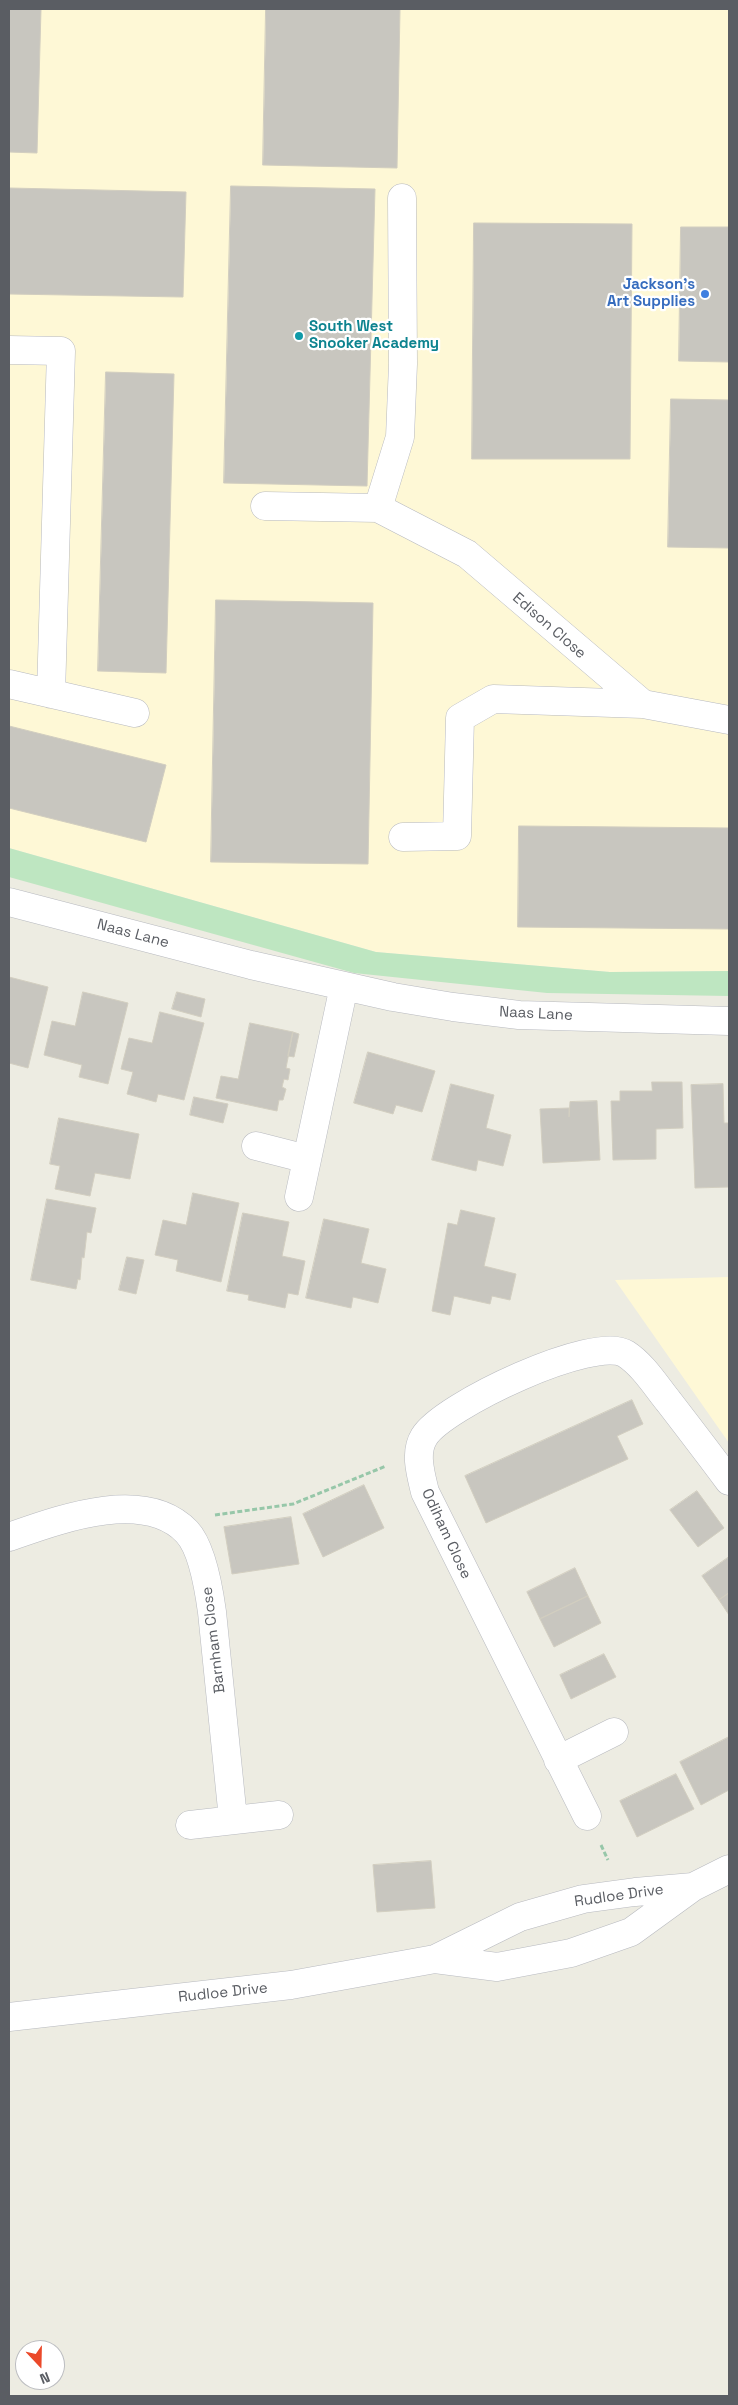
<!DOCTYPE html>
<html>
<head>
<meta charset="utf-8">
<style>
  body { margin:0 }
  #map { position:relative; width:738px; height:2405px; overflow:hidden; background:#edece2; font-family:"Space Grotesk",sans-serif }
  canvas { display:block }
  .frame { position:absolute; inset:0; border:10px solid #5a5d63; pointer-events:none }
  .north { position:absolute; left:15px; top:2340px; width:50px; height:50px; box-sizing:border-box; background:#fff; border:1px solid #bdbec1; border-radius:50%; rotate:159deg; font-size:14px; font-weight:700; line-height:20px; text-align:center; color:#5a5d63 }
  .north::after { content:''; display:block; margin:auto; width:18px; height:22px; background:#eb492a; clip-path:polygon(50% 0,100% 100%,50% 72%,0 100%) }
</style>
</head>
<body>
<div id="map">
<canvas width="738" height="2405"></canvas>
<div class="frame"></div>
<div class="north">N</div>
</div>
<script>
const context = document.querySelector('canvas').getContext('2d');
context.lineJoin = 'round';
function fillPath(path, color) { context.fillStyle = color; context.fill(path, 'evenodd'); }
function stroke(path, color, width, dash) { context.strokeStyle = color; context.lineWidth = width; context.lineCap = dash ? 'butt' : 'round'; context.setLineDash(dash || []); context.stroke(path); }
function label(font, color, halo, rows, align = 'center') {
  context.font = font + ' "Space Grotesk",sans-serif'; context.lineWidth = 4.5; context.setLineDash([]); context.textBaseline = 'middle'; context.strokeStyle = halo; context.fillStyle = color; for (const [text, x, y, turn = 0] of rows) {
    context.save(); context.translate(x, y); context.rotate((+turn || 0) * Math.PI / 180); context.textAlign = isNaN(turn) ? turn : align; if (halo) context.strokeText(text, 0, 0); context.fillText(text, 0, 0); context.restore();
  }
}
fillPath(new Path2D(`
  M 9,9 L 729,9 L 729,971 L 610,972 L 376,952 L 9,848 Z
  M 729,1277 L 729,1443 L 615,1280 Z`), '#fef8d6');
fillPath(new Path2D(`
  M 9,848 L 376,952 L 610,972 L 729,971 L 729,996 L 547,993 L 354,973 L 9,877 Z`), '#bee6c1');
const building = new Path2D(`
  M 9,9 L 41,9 L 37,153 L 9,152 Z
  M 266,9 L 400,9 L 397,168 L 263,165 Z
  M 231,186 L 375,189 L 367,486 L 224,483 Z
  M 9,188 L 186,192 L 183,297 L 9,294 Z
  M 474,223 L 632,224 L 630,459 L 472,459 Z
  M 681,227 L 729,227 L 729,362 L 679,361 Z
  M 106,372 L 174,374 L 166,673 L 98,671 Z
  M 671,399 L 729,400 L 729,548 L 668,547 Z
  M 216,600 L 373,603 L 368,864 L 211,862 Z
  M 9,726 L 166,765 L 146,842 L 9,808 Z
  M 519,826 L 729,828 L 729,929 L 518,927 Z
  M 9,977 L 48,987 L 28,1068 L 9,1063 Z
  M 83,992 L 128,1003 L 108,1084 L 79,1077 L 82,1065 L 44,1055 L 52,1021 L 75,1026 Z
  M 177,992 L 205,999 L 201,1017 L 172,1009 Z
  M 160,1012 L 204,1023 L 184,1100 L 158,1094 L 156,1102 L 127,1094 L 133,1072 L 121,1069 L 129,1038 L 152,1043 Z
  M 250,1023 L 293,1032 L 286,1068 L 290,1069 L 288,1080 L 284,1079 L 282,1087 L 286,1089 L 283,1100 L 279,1100 L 277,1111 L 216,1098 L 221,1076 L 238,1079 Z
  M 293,1032 L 299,1034 L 294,1057 L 288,1056 Z
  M 368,1052 L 435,1071 L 422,1112 L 396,1105 L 393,1114 L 354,1103 Z
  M 652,1082 L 682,1082 L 683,1128 L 656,1129 L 656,1159 L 613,1160 L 611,1101 L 620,1101 L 620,1091 L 652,1091 Z
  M 451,1084 L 494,1095 L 486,1128 L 511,1135 L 503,1166 L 478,1160 L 476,1171 L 432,1160 Z
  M 723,1084 L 724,1123 L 729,1123 L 729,1187 L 695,1188 L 691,1085 Z
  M 194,1097 L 228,1104 L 223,1123 L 190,1115 Z
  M 597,1101 L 600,1160 L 543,1163 L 540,1109 L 569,1108 L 569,1117 L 570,1102 Z
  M 59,1118 L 139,1134 L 130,1179 L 95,1173 L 90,1196 L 55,1189 L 60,1166 L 50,1164 Z
  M 193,1193 L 239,1203 L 221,1282 L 176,1271 L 178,1260 L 155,1255 L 163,1220 L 186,1225 Z
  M 47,1199 L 96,1208 L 91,1233 L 87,1232 L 84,1258 L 82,1257 L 80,1280 L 78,1279 L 76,1289 L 31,1280 Z
  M 461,1210 L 495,1218 L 484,1266 L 516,1274 L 510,1300 L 492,1296 L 490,1304 L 454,1296 L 450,1315 L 432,1311 L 448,1223 L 457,1225 Z
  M 243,1213 L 289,1222 L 282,1256 L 305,1261 L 298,1295 L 288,1293 L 285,1308 L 248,1300 L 249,1295 L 227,1291 Z
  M 324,1219 L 369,1229 L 361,1263 L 386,1269 L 378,1303 L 353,1297 L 351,1308 L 306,1298 Z
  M 127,1257 L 144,1260 L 136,1294 L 119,1290 Z
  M 632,1400 L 643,1424 L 617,1436 L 628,1459 L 486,1523 L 465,1476 Z
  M 364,1485 L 384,1528 L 323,1557 L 303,1514 Z
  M 697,1491 L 724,1528 L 698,1547 L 670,1510 Z
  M 291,1517 L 299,1564 L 232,1574 L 224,1527 Z
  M 729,1557 L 729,1593 L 719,1600 L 702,1576 Z
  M 575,1568 L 588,1596 L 540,1619 L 527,1592 Z
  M 729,1593 L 729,1615 L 719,1600 Z
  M 588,1596 L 601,1623 L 554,1647 L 540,1619 Z
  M 604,1654 L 616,1677 L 571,1699 L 560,1675 Z
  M 729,1737 L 729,1790 L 701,1805 L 680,1762 Z
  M 676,1774 L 694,1809 L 637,1837 L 620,1801 Z
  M 431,1861 L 435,1908 L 377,1912 L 373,1865 Z`);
fillPath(building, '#c8c6bf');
stroke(building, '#d2cec0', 1);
const minor = new Path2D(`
  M 9,350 L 61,351 L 51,694
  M 265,506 L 378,508 L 400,437 L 403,364 L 402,198
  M 378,508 L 467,554 L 643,704 L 729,720
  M 9,684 L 135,713
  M 403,837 L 457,836 L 460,718 L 493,699 L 643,704
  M 9,902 L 251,965 L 393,997 L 453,1007 L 519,1015 L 729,1021
  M 256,1146 L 307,1159
  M 299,1197 L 344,986
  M 9,1537 C 58,1520 144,1487 187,1532 C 202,1548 209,1590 212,1612 L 233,1819
  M 558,1760 L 614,1732
  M 587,1816 L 425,1492 C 421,1475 414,1453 424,1437 C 442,1406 595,1334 626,1354 C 643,1365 656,1386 669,1402 C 689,1428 709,1454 729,1481
  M 190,1825 L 279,1815
  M 435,1959 L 497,1967 L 571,1953 L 631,1932 L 693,1887 L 729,1869
  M 9,2017 L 291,1985 L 435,1959 L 520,1917 L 583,1899 L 635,1892 L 693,1887`);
stroke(minor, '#b7b9bf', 29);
stroke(new Path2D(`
  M 215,1515 L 293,1504 L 386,1466
  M 601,1845 L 608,1860`), '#97c7a9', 3, [5, 2.5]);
stroke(minor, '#fff', 28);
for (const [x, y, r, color] of [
  [705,294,5,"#3f7fe0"],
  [299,336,5,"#0f9aa8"]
]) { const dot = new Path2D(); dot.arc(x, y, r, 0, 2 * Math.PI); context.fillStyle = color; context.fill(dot); stroke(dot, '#fff', 2); }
label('bold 15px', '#366cbe', '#fff', [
  ["Jackson's",695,285],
  ["Art Supplies",695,302]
], 'right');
label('bold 15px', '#0d838f', '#fff', [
  ["South West",309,327],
  ["Snooker Academy",309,344]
], 'left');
label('15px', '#5a5d63', '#fff', [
  ["Edison Close",549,626,41],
  ["Naas Lane",133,934,15],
  ["Naas Lane",536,1014,3],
  ["Odiham Close",446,1534,65],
  ["Barnham Close",214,1640,-97],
  ["Rudloe Drive",619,1896,-8],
  ["Rudloe Drive",223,1993,-6]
]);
</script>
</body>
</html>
